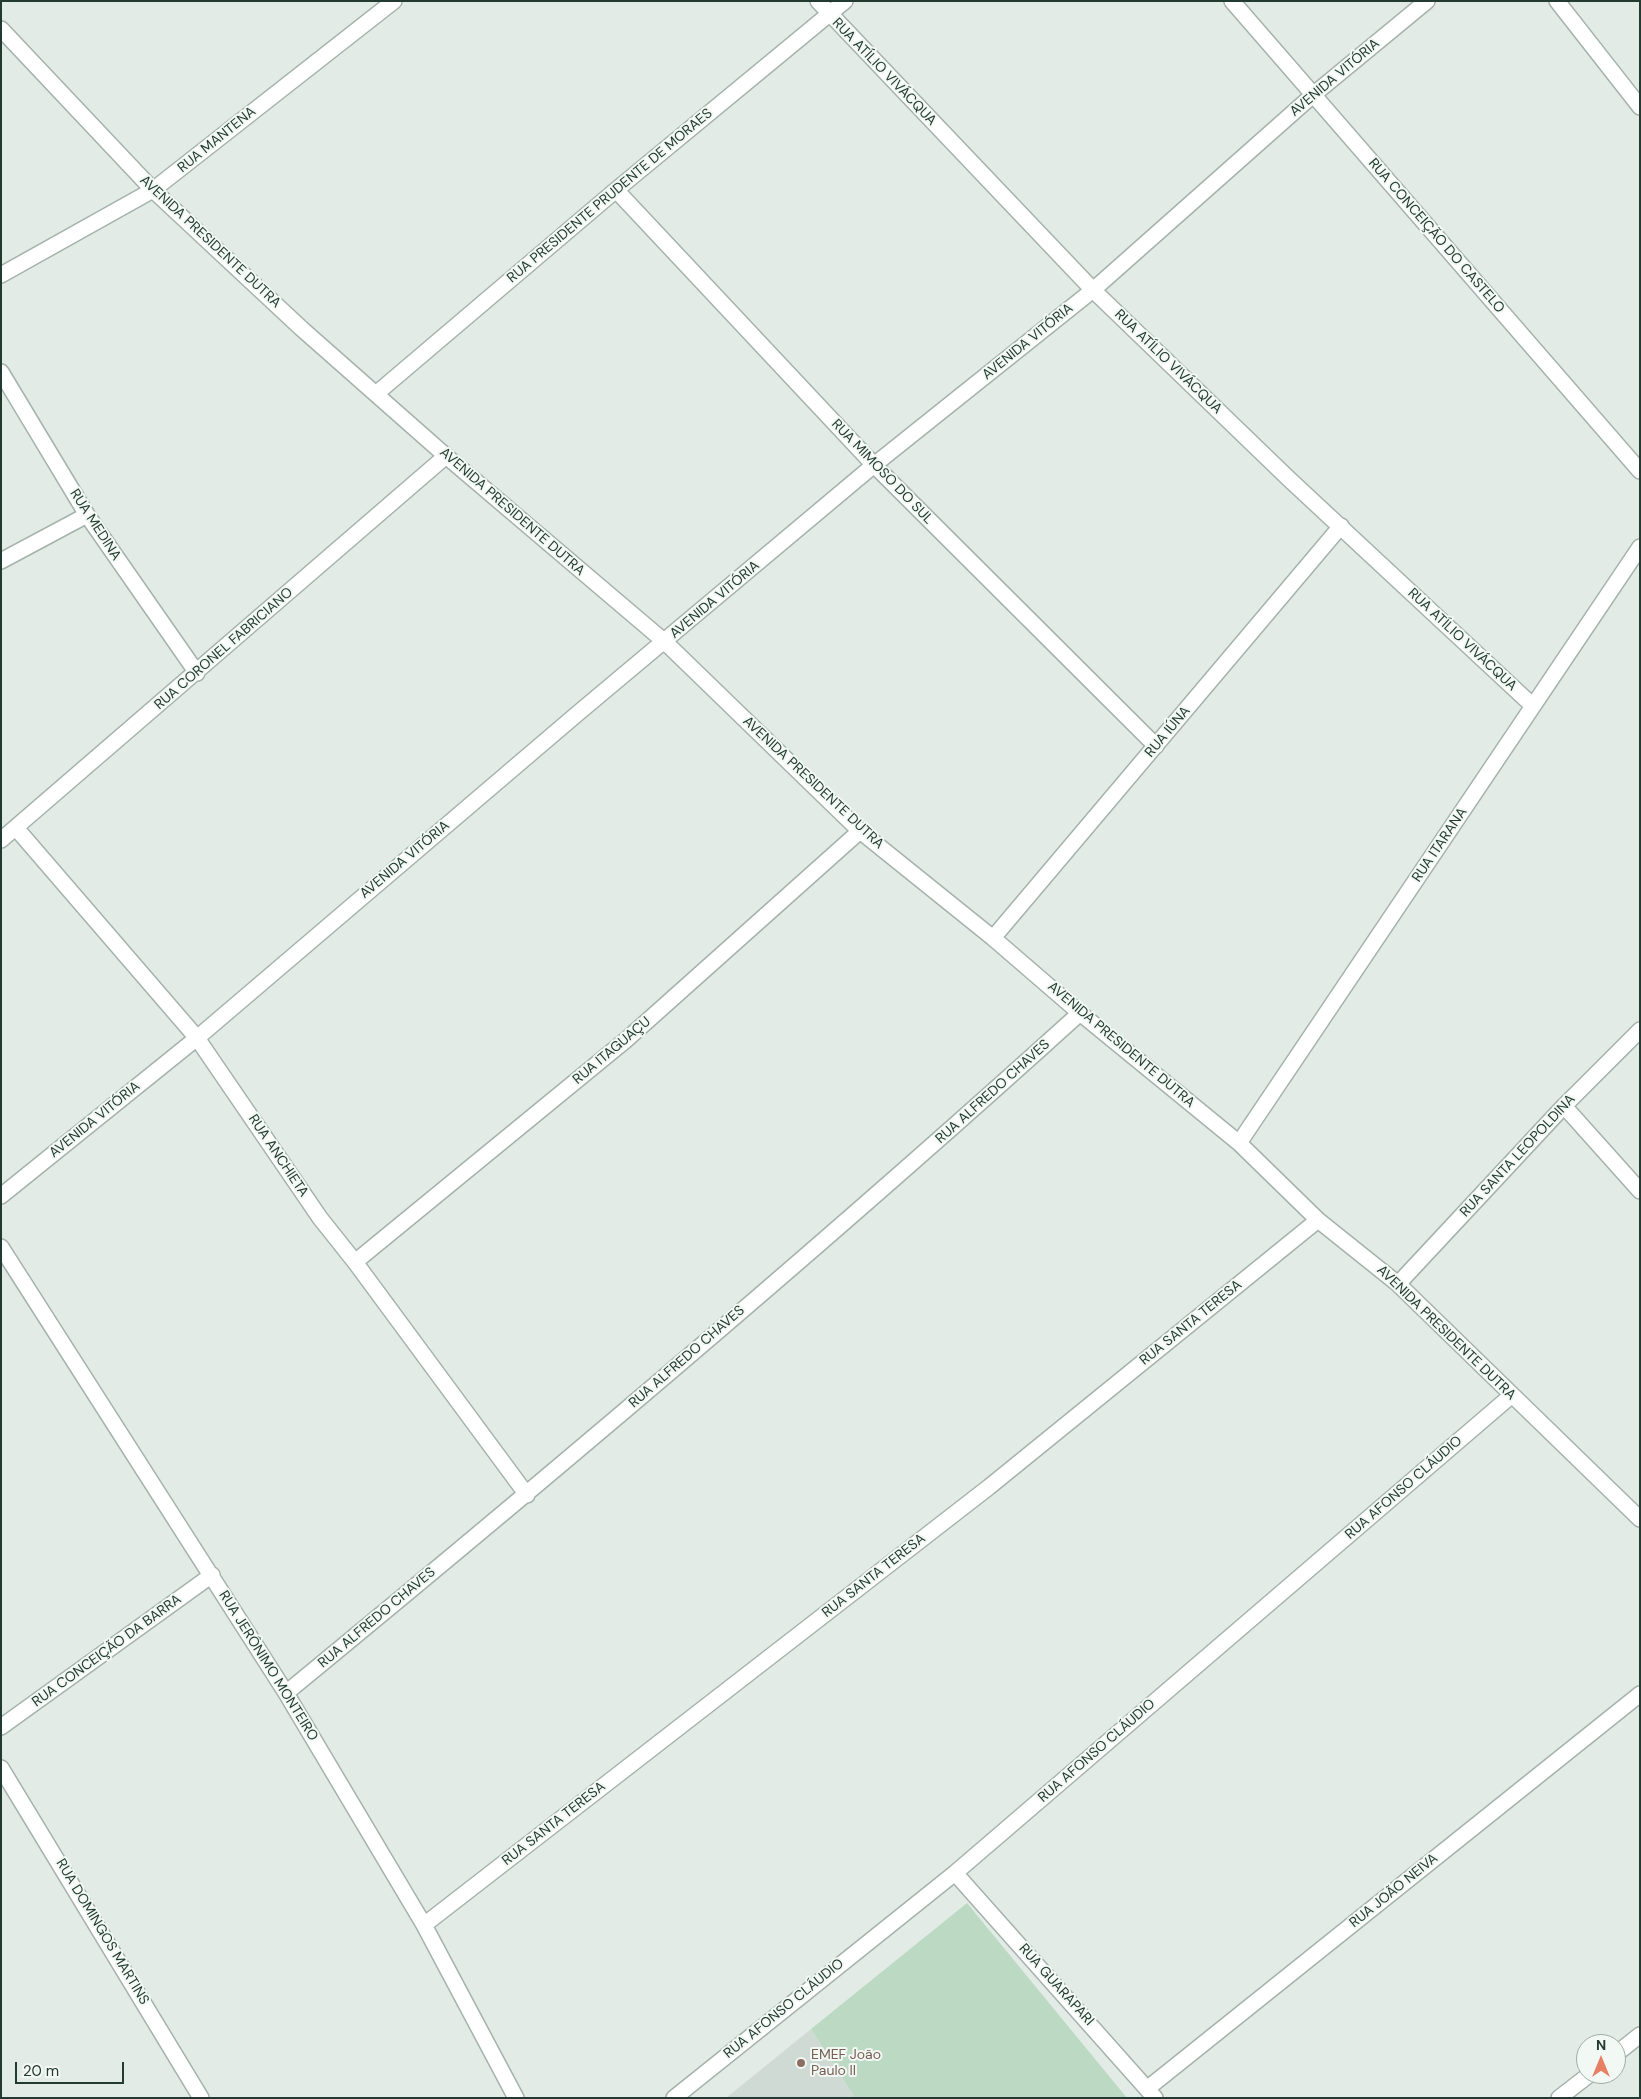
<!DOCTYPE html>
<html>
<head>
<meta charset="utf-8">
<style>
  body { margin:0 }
  #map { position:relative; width:1641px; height:2099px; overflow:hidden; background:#e2ebe6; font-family:"DM Sans",sans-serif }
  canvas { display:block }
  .frame { position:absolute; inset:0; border:2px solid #233a33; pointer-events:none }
  .north { position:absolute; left:1576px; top:2034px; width:50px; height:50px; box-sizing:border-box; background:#f2f8f4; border:1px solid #9faca7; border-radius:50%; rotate:0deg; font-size:14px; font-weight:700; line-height:20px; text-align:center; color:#233a33 }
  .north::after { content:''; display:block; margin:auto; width:18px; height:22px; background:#e67f64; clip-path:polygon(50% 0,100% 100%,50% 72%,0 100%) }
  .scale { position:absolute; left:15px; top:2062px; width:109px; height:22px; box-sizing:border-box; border:2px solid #233a33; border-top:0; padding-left:6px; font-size:15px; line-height:18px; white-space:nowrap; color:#233a33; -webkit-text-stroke:4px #f2f8f4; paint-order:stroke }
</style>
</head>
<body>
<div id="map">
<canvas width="1641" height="2099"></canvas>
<div class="frame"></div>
<div class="north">N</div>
<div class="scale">20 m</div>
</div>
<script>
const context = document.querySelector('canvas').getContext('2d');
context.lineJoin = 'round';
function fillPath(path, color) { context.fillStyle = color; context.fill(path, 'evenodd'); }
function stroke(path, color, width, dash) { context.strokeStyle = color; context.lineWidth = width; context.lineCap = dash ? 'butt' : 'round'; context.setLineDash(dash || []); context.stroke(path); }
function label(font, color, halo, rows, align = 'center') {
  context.font = font + ' "DM Sans",sans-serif'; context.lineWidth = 4; context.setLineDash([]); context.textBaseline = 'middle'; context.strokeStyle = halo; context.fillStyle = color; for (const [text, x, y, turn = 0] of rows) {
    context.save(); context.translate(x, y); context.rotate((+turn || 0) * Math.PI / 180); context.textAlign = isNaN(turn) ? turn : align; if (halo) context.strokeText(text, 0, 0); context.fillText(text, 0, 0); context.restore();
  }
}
fillPath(new Path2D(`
  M 811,2029 L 855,2098 L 726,2098 Z`), '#d0dad5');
fillPath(new Path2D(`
  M 967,1903 L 1127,2098 L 855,2098 L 811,2029 Z`), '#bcdac3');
const minor = new Path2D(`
  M 818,1 L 1093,290 L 1289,479 L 1533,706
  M 1232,1 L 1640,471
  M 1557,1 L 1640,107
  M 1,29 L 153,190 L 302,329 L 446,456 L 665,642 L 860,831 L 993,938 L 1080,1013 L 1239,1143 L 1318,1220 L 1398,1284 L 1640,1519
  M 616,190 L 874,465 L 1156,746
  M 1,275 L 153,190 L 394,1
  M 1,372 L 87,515 L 197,673
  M 377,393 L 616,190 L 845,1
  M 1,561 L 87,515
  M 16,828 L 197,1038 L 320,1218 L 355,1262 L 527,1495
  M 1,840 L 446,456
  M 993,938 L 1341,526
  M 1564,1106 L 1640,1191
  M 1239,1143 L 1640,547
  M 1,1196 L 197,1038 L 577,714 L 874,465 L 1093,290 L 1313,95 L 1427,1
  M 1,1247 L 286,1693 L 424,1925 L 516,2098
  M 355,1262 L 626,1040 L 860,831
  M 1398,1284 L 1564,1106 L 1640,1030
  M 286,1693 C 555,1472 822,1247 1080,1013
  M 1,1727 L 212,1575
  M 1,1768 L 201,2098
  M 955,1873 L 1155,2098
  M 424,1925 L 989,1487 L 1318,1220
  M 1616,2054 L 1640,2035
  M 1148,2088 L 1640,1694
  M 674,2098 L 955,1873 L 1512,1395
  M 1559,2098 L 1590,2074`);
stroke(minor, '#a5b2ad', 18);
stroke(minor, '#fff', 15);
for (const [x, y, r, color] of [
  [801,2063,5,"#8d6e63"]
]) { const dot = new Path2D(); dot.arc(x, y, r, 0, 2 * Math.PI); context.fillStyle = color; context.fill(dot); stroke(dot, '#f2f8f4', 2); }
label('14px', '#233a33', '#f2f8f4', [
  ["RUA ATÍLIO VIVÁCQUA",884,72,46],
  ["AVENIDA VITÓRIA",1335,78,-40],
  ["RUA MANTENA",217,140,-39],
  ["RUA PRESIDENTE PRUDENTE DE MORAES",610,196,-40],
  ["RUA CONCEIÇÃO DO CASTELO",1436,236,49],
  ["AVENIDA PRESIDENTE DUTRA",210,242,43],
  ["AVENIDA VITÓRIA",1028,342,-39],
  ["RUA ATÍLIO VIVÁCQUA",1168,362,44],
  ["RUA MIMOSO DO SUL",882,472,46],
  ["AVENIDA PRESIDENTE DUTRA",512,512,41],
  ["RUA MEDINA",95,525,57],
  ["AVENIDA VITÓRIA",715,600,-40],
  ["RUA ATÍLIO VIVÁCQUA",1462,640,43],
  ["RUA CORONEL FABRICIANO",224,649,-41],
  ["RUA IÚNA",1168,732,-50],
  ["AVENIDA PRESIDENTE DUTRA",813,783,43],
  ["RUA ITARANA",1440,845,-56],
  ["AVENIDA VITÓRIA",405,860,-40],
  ["AVENIDA PRESIDENTE DUTRA",1121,1045,40],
  ["RUA ITAGUAÇU",612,1051,-40],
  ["RUA ALFREDO CHAVES",993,1092,-42],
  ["AVENIDA VITÓRIA",95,1120,-39],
  ["RUA ANCHIETA",278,1156,56],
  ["RUA SANTA LEOPOLDINA",1518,1156,-47],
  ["RUA SANTA TERESA",1191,1323,-39],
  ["AVENIDA PRESIDENTE DUTRA",1446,1333,44],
  ["RUA ALFREDO CHAVES",687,1357,-41],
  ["RUA AFONSO CLÁUDIO",1404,1488,-41],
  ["RUA SANTA TERESA",874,1576,-38],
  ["RUA ALFREDO CHAVES",377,1618,-40],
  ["RUA CONCEIÇÃO DA BARRA",107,1651,-36],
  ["RUA JERÔNIMO MONTEIRO",268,1666,58],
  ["RUA AFONSO CLÁUDIO",1097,1751,-41],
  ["RUA SANTA TERESA",554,1824,-38],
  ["RUA JOÃO NEIVA",1394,1891,-39],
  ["RUA DOMINGOS MARTINS",102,1932,59],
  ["RUA GUARAPARI",1056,1985,48],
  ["RUA AFONSO CLÁUDIO",784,2009,-39]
]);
label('14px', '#785e54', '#f2f8f4', [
  ["EMEF João",811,2055],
  ["Paulo II",811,2071]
], 'left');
</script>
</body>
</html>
